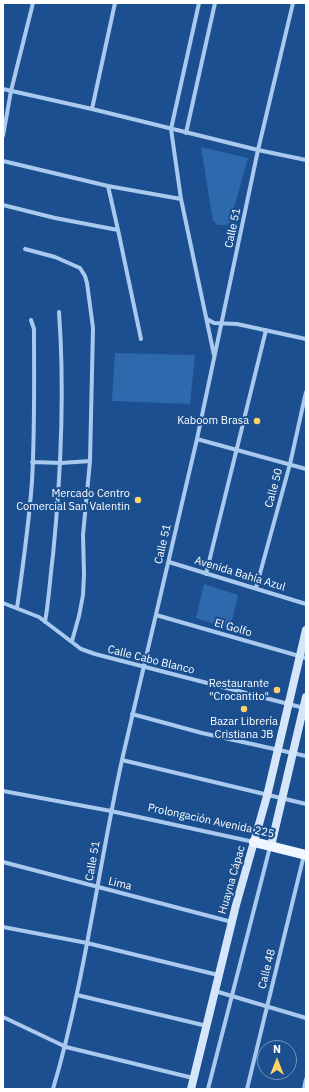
<!DOCTYPE html>
<html>
<head>
<meta charset="utf-8">
<style>
  body { margin:0 }
  #map { position:relative; width:309px; height:1092px; overflow:hidden; background:#1b4f8f; font-family:"IBM Plex Sans",sans-serif }
  canvas { display:block }
  .frame { position:absolute; inset:0; border:4px solid #fff; pointer-events:none }
  .north { position:absolute; left:257px; top:1040px; width:40px; height:40px; box-sizing:border-box; background:#1b4f8f; border:1px solid #7695bc; border-radius:50%; rotate:0deg; font-size:11px; font-weight:700; line-height:16px; text-align:center; color:#fff }
  .north::after { content:''; display:block; margin:auto; width:14px; height:18px; background:#ffd166; clip-path:polygon(50% 0,100% 100%,50% 72%,0 100%) }
</style>
</head>
<body>
<div id="map">
<canvas width="309" height="1092"></canvas>
<div class="frame"></div>
<div class="north">N</div>
</div>
<script>
const context = document.querySelector('canvas').getContext('2d');
context.lineJoin = 'round';
function fillPath(path, color) { context.fillStyle = color; context.fill(path, 'evenodd'); }
function stroke(path, color, width, dash) { context.strokeStyle = color; context.lineWidth = width; context.lineCap = dash ? 'butt' : 'round'; context.setLineDash(dash || []); context.stroke(path); }
function label(font, color, halo, rows, align = 'center') {
  context.font = font + ' "IBM Plex Sans",sans-serif'; context.lineWidth = 4; context.setLineDash([]); context.textBaseline = 'middle'; context.strokeStyle = halo; context.fillStyle = color; for (const [text, x, y, turn = 0] of rows) {
    context.save(); context.translate(x, y); context.rotate((+turn || 0) * Math.PI / 180); context.textAlign = isNaN(turn) ? turn : align; if (halo) context.strokeText(text, 0, 0); context.fillText(text, 0, 0); context.restore();
  }
}
fillPath(new Path2D(`
  M 201,147 L 248,158 L 230,222 L 227,225 L 218,225 L 213,221 Z
  M 115,353 L 195,355 L 190,404 L 112,401 Z
  M 204,584 L 238,595 L 230,629 L 196,618 Z`), '#2e69ad');
stroke(new Path2D(`
  M 199,3 L 171,129 L 181,199 L 214,355
  M 3,89 L 92,109 L 258,150 L 306,160
  M 92,109 L 115,3
  M 186,133 L 215,3
  M 3,136 L 11,91 L 33,3
  M 3,161 L 108,186 L 181,199
  M 108,186 L 118,230 L 141,339
  M 3,205 L 55,218 L 118,230
  M 25,249 L 55,257 L 80,268 L 85,276 L 87,283 L 93,328 L 90,461 L 83,535 L 84,574 L 83,595 L 79,616 L 72,641
  M 207,319 L 214,323 L 237,324 L 306,339
  M 197,439 L 306,469
  M 32,462 L 61,463 L 90,461
  M 169,562 L 306,604
  M 206,574 L 266,330
  M 256,588 L 290,464 L 306,392
  M 3,603 L 39,617 L 81,649 L 95,654 L 304,708
  M 17,608 C 23,566 29,523 32,481 C 35,430 34,379 34,329 L 31,320
  M 156,615 L 306,658
  M 45,622 C 49,600 50,577 53,555 C 61,474 65,394 59,312
  M 132,714 L 202,733 L 306,756
  M 122,760 L 306,804
  M 3,791 L 111,811 L 254,842
  M 3,862 L 232,922
  M 3,927 L 87,943 L 218,975
  M 215,991 L 306,1018
  M 77,995 L 207,1026
  M 3,1017 L 66,1047 L 193,1078
  M 53,1089 C 85,981 98,869 122,760 L 197,439 L 258,150 L 293,3
  M 208,1089 L 270,847
  M 247,1089 L 304,855
  M 304,1089 L 306,1079`), '#a9c9ee', 4);
stroke(new Path2D(`
  M 271,846 L 306,697
  M 191,1089 L 236,905 L 267,796 L 306,630`), '#d6e6fa', 8);
stroke(new Path2D(`
  M 254,842 L 306,855`), '#f0f6ff', 10);
for (const [x, y, r, color] of [
  [257,421,4,"#ffd166"],
  [138,500,4,"#ffd166"],
  [277,690,4,"#ffd166"],
  [244,709,4,"#ffd166"]
]) { const dot = new Path2D(); dot.arc(x, y, r, 0, 2 * Math.PI); context.fillStyle = color; context.fill(dot); stroke(dot, '#1b4f8f', 1.5); }
label('11px', '#fff', '#1b4f8f', [
  ["Calle 51",233,228,-78],
  ["Calle 50",274,488,-75],
  ["Calle 51",163,544,-77],
  ["Avenida Bahía Azul",240,574,17],
  ["El Golfo",233,628,16],
  ["Calle Cabo Blanco",151,660,14],
  ["Prolongación Avenida 225",211,821,12],
  ["Calle 51",93,861,-80],
  ["Huayna Cápac",232,880,-74],
  ["Lima",120,884,14],
  ["Calle 48",267,969,-76]
]);
label('11px', '#fff', '#1b4f8f', [
  ["Kaboom Brasa",249,421],
  ["Mercado Centro",130,494],
  ["Comercial San Valentin",130,507],
  ["Restaurante",269,684],
  ["\"Crocantito\"",269,697],
  ["Bazar Librería",244,722,"center"],
  ["Cristiana JB",244,735,"center"]
], 'right');
</script>
</body>
</html>
